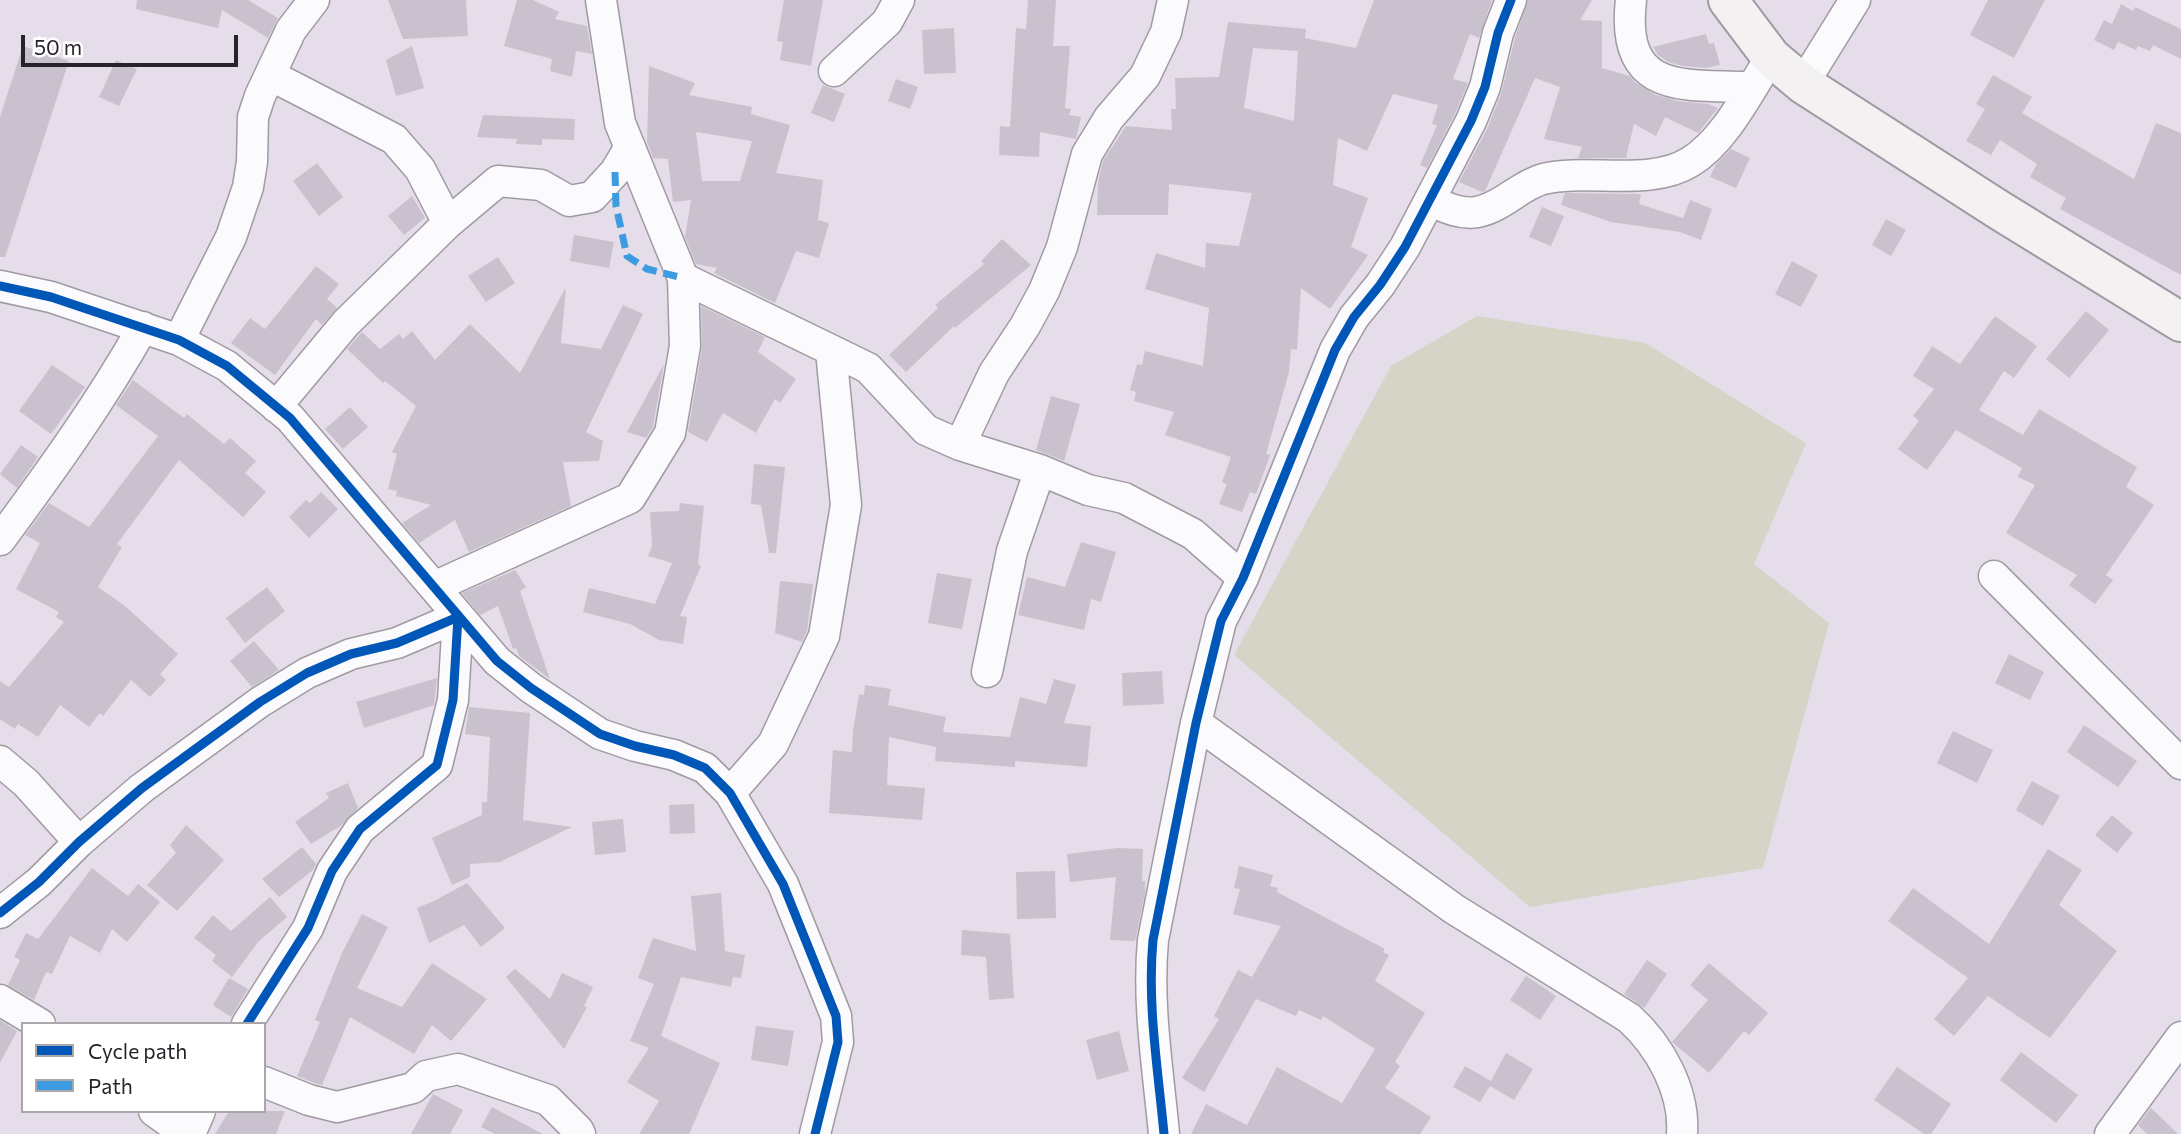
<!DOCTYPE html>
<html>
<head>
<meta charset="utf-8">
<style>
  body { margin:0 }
  #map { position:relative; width:2181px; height:1134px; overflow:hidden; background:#e5dde9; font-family:Commissioner,sans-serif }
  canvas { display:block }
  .legend { position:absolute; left:21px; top:1022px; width:245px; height:91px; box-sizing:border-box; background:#fff; border:2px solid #a9a7aa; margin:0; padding:9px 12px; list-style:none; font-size:21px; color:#28222a }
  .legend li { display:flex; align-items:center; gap:14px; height:35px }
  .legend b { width:35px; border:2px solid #a9a7aa }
  .scale { position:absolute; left:21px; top:35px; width:217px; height:32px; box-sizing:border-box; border:4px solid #28222a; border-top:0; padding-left:9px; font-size:21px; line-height:24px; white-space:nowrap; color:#28222a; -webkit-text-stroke:5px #fff; paint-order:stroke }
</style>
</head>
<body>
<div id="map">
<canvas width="2181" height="1134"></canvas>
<ul class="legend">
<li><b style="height:9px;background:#0057b8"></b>Cycle path</li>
<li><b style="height:9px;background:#3d9ce1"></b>Path</li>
</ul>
<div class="scale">50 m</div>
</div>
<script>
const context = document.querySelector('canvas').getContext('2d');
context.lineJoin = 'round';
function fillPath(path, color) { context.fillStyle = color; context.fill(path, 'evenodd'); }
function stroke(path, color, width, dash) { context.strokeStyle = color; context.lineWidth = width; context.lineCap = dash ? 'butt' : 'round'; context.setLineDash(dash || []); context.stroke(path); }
fillPath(new Path2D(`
  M 1477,316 L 1645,343 L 1806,443 L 1754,564 L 1829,623 L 1763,868 L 1530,907 L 1234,655 L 1391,366 Z`), '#d4d4c7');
fillPath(new Path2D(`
  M 137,0 L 248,0 L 278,18 L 268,38 L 222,10 L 218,28 L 136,9 Z
  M 388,0 L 466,0 L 468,36 L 403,39 Z
  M 517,0 L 533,0 L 559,12 L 555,19 L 587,26 L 592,54 L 576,51 L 572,77 L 550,71 L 552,59 L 504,46 Z
  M 784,0 L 823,0 L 811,66 L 780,60 L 783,42 L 777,41 Z
  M 1028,0 L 1056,0 L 1053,46 L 1070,46 L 1065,108 L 1071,109 L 1069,115 L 1081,117 L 1076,139 L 1040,132 L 1039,157 L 999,155 L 1000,126 L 1010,127 L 1016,28 L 1026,29 Z
  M 1374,0 L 1492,0 L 1479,38 L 1470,34 L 1453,79 L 1468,83 L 1455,114 L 1427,168 L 1420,165 L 1437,125 L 1432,124 L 1438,105 L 1393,94 L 1367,151 L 1338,138 L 1333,185 L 1368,198 L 1351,247 L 1368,255 L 1330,309 L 1301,288 L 1297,350 L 1291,349 L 1289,372 L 1266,454 L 1270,455 L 1256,494 L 1250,492 L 1242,512 L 1219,504 L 1227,484 L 1222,482 L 1231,457 L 1165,435 L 1174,412 L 1134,401 L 1136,392 L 1130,390 L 1137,364 L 1142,365 L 1145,351 L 1203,366 L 1209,308 L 1145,289 L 1156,253 L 1205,268 L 1206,243 L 1239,246 L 1252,193 L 1169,184 L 1168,215 L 1097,215 L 1098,182 L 1103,161 L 1126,126 L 1172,130 L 1171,109 L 1176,109 L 1175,78 L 1219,77 L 1228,22 L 1306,29 L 1305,38 L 1356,48 ZM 1253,48 L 1298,51 L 1294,121 L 1244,108 Z
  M 1528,0 L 1592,0 L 1580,20 L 1602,21 L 1602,68 L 1630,76 L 1636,83 L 1656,95 L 1678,101 L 1708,104 L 1718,108 L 1698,133 L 1665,117 L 1656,136 L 1634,124 L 1626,158 L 1578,158 L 1582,147 L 1544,139 L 1560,87 L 1535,78 L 1485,191 L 1482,192 L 1459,182 L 1487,129 L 1501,94 L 1515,38 Z
  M 1988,0 L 2045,0 L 2014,58 L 1970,35 Z
  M 2121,4 L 2133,11 L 2135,7 L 2181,29 L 2181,59 L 2153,45 L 2150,51 L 2138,46 L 2136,50 L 2118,42 L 2114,50 L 2094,40 L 2104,20 L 2112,24 Z
  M 954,28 L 956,73 L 924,74 L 922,30 Z
  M 1706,34 L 1709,44 L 1714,43 L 1720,65 L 1706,68 L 1683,66 L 1668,62 L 1658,55 L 1653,47 Z
  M 23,46 L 69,61 L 5,257 L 0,257 L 0,117 Z
  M 412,46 L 424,88 L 396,96 L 386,60 Z
  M 116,60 L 137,69 L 119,106 L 99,97 Z
  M 649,66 L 695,83 L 689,95 L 752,107 L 751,114 L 790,125 L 776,173 L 823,180 L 818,220 L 829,223 L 819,258 L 796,251 L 775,303 L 714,273 L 717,268 L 696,264 L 685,237 L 691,200 L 673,202 L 668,159 L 653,158 L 647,142 ZM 696,132 L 752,141 L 740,181 L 702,181 Z
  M 1993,75 L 2032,97 L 2022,113 L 2134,179 L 2156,123 L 2181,133 L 2181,275 L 2060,209 L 2066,198 L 2030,177 L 2037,164 L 2000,140 L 1991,155 L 1966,141 L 1985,109 L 1976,104 Z
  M 896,79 L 918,87 L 910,109 L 888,101 Z
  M 823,85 L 845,94 L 834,122 L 811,113 Z
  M 483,115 L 575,119 L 574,140 L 542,139 L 542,145 L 516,144 L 517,139 L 477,137 Z
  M 1731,149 L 1750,158 L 1736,188 L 1710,177 L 1716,164 Z
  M 317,163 L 343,197 L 319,216 L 293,181 Z
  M 1565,193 L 1641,194 L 1639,204 L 1683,218 L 1690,200 L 1712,209 L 1701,240 L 1680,232 L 1611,222 L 1561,205 Z
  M 412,196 L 425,218 L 404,235 L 388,216 Z
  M 1542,207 L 1564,216 L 1551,246 L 1529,237 Z
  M 1886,219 L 1906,230 L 1891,256 L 1872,245 Z
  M 574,235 L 614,242 L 609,268 L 570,261 Z
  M 1002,239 L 1031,265 L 955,328 L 954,326 L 906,372 L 889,355 L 938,308 L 935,305 L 984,264 L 981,261 Z
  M 498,257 L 515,283 L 486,302 L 468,276 Z
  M 1792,261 L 1818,275 L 1801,307 L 1775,294 Z
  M 316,266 L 339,284 L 327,299 L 337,308 L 322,325 L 316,319 L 275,375 L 231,343 L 250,318 L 265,329 Z
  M 566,287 L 561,343 L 601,349 L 623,305 L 643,314 L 586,432 L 603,441 L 599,461 L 563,462 L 571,506 L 469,552 L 455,520 L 419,543 L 402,523 L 431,505 L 396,496 L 397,491 L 388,489 L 397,454 L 392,452 L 416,406 L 385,381 L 383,383 L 347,349 L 362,332 L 380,349 L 399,334 L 403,339 L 412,331 L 435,360 L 470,324 L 520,373 Z
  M 701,306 L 765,337 L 758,352 L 796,379 L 780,403 L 775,399 L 756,433 L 723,413 L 707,442 L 688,432 L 702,349 Z
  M 2086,311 L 2109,330 L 2069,378 L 2046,359 Z
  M 1995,316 L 2037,346 L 2014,378 L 2004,371 L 1979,410 L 2023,435 L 2039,409 L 2137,467 L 2126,487 L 2154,505 L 2106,575 L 2113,580 L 2095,604 L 2069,585 L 2077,575 L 2006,533 L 2035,485 L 2018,477 L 2022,468 L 1956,430 L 1927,470 L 1898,449 L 1919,421 L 1913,416 L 1934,389 L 1913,376 L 1932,346 L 1960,364 Z
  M 664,364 L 653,427 L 646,438 L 627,432 Z
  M 52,365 L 85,387 L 51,434 L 19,411 Z
  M 133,380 L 184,418 L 187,414 L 224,444 L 230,438 L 256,461 L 245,473 L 266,492 L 243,517 L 179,460 L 117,544 L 122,547 L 98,587 L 125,606 L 178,654 L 160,674 L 166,680 L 150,697 L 131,680 L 103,716 L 100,713 L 89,727 L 60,705 L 38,737 L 18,724 L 15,729 L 0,719 L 0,681 L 9,687 L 64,622 L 56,617 L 59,612 L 16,589 L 40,543 L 25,535 L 49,503 L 89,527 L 158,436 L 116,405 Z
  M 1051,396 L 1080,404 L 1064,461 L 1036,450 Z
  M 350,407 L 368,427 L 343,449 L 325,429 Z
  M 21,445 L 38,457 L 17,488 L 0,474 Z
  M 754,464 L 785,467 L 776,553 L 769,553 L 761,505 L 751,504 Z
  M 321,492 L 338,509 L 309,538 L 289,517 L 306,500 L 310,503 Z
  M 680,503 L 704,506 L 698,564 L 701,566 L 680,616 L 687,617 L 683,644 L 659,640 L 630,624 L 583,612 L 589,588 L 655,604 L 672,563 L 648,556 L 652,546 L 650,512 L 679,511 Z
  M 1081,542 L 1116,552 L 1101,602 L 1091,599 L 1084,630 L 1018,615 L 1027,577 L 1065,587 Z
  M 515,570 L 526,587 L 520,591 L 550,679 L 519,656 L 516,648 L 513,649 L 498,606 L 480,615 L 462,593 Z
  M 937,573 L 972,579 L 962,629 L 928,623 Z
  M 780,581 L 813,584 L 807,631 L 802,642 L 775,633 Z
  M 267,587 L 285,611 L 245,643 L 226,618 Z
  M 254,641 L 279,670 L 252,687 L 230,661 Z
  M 2009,654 L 2044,672 L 2030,700 L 1995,683 Z
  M 1162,671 L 1164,704 L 1123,706 L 1122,673 Z
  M 437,678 L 434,705 L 364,728 L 356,702 Z
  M 1054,679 L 1076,685 L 1064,723 L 1091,726 L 1087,767 L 1015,761 L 1015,767 L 935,761 L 936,747 L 889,737 L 887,785 L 925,788 L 922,820 L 829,813 L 833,750 L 852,752 L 853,731 L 859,694 L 864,695 L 865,685 L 891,689 L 888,705 L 946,717 L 943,732 L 1010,737 L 1020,697 L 1046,704 Z
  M 469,707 L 530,713 L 523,820 L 572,827 L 500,862 L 470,864 L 470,877 L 452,885 L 432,838 L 482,815 L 482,802 L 487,802 L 490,737 L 465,734 Z
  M 2084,725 L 2137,761 L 2118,787 L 2067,752 Z
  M 1953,731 L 1993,750 L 1977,783 L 1937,763 Z
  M 2032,781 L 2060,796 L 2043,826 L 2016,810 Z
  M 348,783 L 358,808 L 342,825 L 311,844 L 295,822 L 329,798 L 326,793 Z
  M 694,804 L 695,833 L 670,834 L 669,805 Z
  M 2112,815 L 2133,833 L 2117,853 L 2095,835 Z
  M 623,819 L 626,852 L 595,855 L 592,822 Z
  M 186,825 L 224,860 L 177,911 L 147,885 L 176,853 L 170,845 Z
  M 302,847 L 316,864 L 313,870 L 279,897 L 262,879 Z
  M 1118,848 L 1143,849 L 1142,881 L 1145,881 L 1145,893 L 1135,941 L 1110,940 L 1116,877 L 1070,882 L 1067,854 Z
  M 2048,849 L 2082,870 L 2059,905 L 2117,951 L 2050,1038 L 1988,996 L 1954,1036 L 1934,1019 L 1968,978 L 1888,921 L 1913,888 L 1989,944 Z
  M 1239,866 L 1273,875 L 1270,886 L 1278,888 L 1277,892 L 1385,949 L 1383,952 L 1389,955 L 1375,981 L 1425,1013 L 1395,1062 L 1400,1066 L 1385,1088 L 1431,1117 L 1420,1134 L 1191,1134 L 1206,1104 L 1247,1125 L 1277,1067 L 1342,1103 L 1375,1049 L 1323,1016 L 1321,1020 L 1299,1010 L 1296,1016 L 1256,999 L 1204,1092 L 1182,1078 L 1219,1019 L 1214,1016 L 1238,970 L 1252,977 L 1281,926 L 1233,914 L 1240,889 L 1234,888 Z
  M 92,868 L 128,896 L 138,884 L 160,902 L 127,942 L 112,929 L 100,953 L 70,936 L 52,974 L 46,972 L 34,1000 L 8,985 L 20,960 L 14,957 L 26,933 L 38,939 Z
  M 1055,871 L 1056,918 L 1017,919 L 1016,872 Z
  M 467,883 L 505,928 L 481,947 L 464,925 L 429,943 L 417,908 L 434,901 Z
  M 721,893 L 725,951 L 745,955 L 741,978 L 733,977 L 731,987 L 681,977 L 661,1036 L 720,1063 L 689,1134 L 639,1134 L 659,1101 L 627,1082 L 649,1048 L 630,1041 L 654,984 L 638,978 L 653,938 L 696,951 L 691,896 Z
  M 270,897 L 287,917 L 259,941 L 232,977 L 212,961 L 216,955 L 194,938 L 213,915 L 231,931 Z
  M 362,914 L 388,927 L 357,988 L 402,1007 L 432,963 L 487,999 L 451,1041 L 432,1025 L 414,1054 L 350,1017 L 322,1085 L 314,1083 L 297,1076 L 320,1022 L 315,1020 L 342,953 Z
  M 962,930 L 1010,934 L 1014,998 L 989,1000 L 986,957 L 961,955 Z
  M 1647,960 L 1667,974 L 1644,1008 L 1624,994 Z
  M 1709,963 L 1768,1013 L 1749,1035 L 1744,1031 L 1709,1073 L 1672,1042 L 1708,1000 L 1690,985 Z
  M 515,969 L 550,999 L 562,973 L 593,987 L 584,1006 L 587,1007 L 564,1049 L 506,977 Z
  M 1526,976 L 1556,996 L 1540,1020 L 1510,1000 Z
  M 229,978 L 248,989 L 231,1017 L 213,1005 Z
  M 0,1020 L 17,1031 L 0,1063 Z
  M 756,1026 L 794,1031 L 788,1066 L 751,1060 Z
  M 1119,1031 L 1129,1071 L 1097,1080 L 1086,1040 Z
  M 2021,1052 L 2078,1095 L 2056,1123 L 2000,1080 Z
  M 1506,1053 L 1533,1069 L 1514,1100 L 1490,1086 L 1480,1102 L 1453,1087 L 1465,1066 L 1491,1081 Z
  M 1897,1067 L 1951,1104 L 1931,1134 L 1924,1134 L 1874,1100 Z
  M 433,1094 L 463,1110 L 450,1134 L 411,1134 Z
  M 492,1107 L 543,1134 L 495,1134 L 481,1127 Z
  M 2151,1108 L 2178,1134 L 2147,1134 L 2138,1125 Z
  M 229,1111 L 285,1111 L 276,1134 L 215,1134 Z`), '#cac1ce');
const street = new Path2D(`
  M 601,0 L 620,123 L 683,278 L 868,368 L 926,430 L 960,445 L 1040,470 L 1088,490 L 1124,498 L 1193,534 L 1243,578
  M 1631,0 C 1620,94 1682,85 1751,87
  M 834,71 L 887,22 L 899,0
  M 270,75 L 394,139 L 420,169 L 448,223
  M 1803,84 L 1855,0
  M 1431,201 C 1467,218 1480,217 1514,194 C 1523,188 1533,182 1543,179 C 1588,168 1650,187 1690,162 C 1725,141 1749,91 1771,57
  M 0,286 L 51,297 L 179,340 L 227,366 L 290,418 L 497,661 L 531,688 L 600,734 L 635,746 L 674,755 L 705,768 L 730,793 L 783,884 L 836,1016 L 838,1042 L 815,1134
  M 179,340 L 231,237 L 248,187 L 252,162 L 253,117 L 260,96 L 291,30 L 314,0
  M 276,407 L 346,323 L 448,223 L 498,181 L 541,185 L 569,201 L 592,197 L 615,172 L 630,147
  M 960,445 L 994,373 L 1025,326 L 1044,291 L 1062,247 L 1087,154 L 1109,118 L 1145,76 L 1166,32 L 1173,0
  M 0,540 C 51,471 101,402 143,327
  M 1994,576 L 2181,764
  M 434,587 L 630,498 L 670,433 L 685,346 L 683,278
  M 987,672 L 1012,551 L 1040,470
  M 1196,723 L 1454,909 L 1629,1018 C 1660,1046 1685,1091 1682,1134
  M 0,761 L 26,783 L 79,842
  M 730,793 L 773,744 L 824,636 L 846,505 L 831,351
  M 0,913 L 39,882 L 79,842 L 142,788 L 260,702 L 307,673 L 351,654 L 397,643 L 458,617 L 453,700 L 437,765 L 360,829 L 332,871 L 308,928 L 247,1024
  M 0,1000 L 40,1024
  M 264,1082 L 309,1100 L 337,1107 L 413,1088 L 426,1076 L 458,1069 L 548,1100 L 578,1130 L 580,1134
  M 154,1111 L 186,1134
  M 190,1134 L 200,1111
  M 1164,1134 C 1158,1069 1147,1004 1153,940 L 1196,723 L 1221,621 L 1243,578 L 1335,350 L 1354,317 L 1380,285 L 1405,247 L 1471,121 L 1485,87 L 1498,33 L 1511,0
  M 2110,1134 L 2181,1037`);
const secondary = new Path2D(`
  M 1728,0 L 1771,57 L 1803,84 L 1999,210 L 2181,322`);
stroke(street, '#a09aa3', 33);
stroke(secondary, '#a09aa3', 42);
stroke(street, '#fbfafc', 30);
stroke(secondary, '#f4f1f2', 38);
stroke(new Path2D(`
  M 615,172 L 616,206 L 627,256 L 647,269 L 683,278`), '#3d9ce1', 7, [14, 7]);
stroke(new Path2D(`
  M 0,286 L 51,297 L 179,340 L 227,366 L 290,418 L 497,661 L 531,688 L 600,734 L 635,746 L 674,755 L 705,768 L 730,793 L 783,884 L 836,1016 L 838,1042 L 815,1134
  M 0,913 L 39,882 L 79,842 L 142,788 L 260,702 L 307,673 L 351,654 L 397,643 L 458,617 L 453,700 L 437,765 L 360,829 L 332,871 L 308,928 L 247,1024
  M 1164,1134 C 1158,1069 1147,1004 1153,940 L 1196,723 L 1221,621 L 1243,578 L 1335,350 L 1354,317 L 1380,285 L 1405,247 L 1471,121 L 1485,87 L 1498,33 L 1511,0`), '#0057b8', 9);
</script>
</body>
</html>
